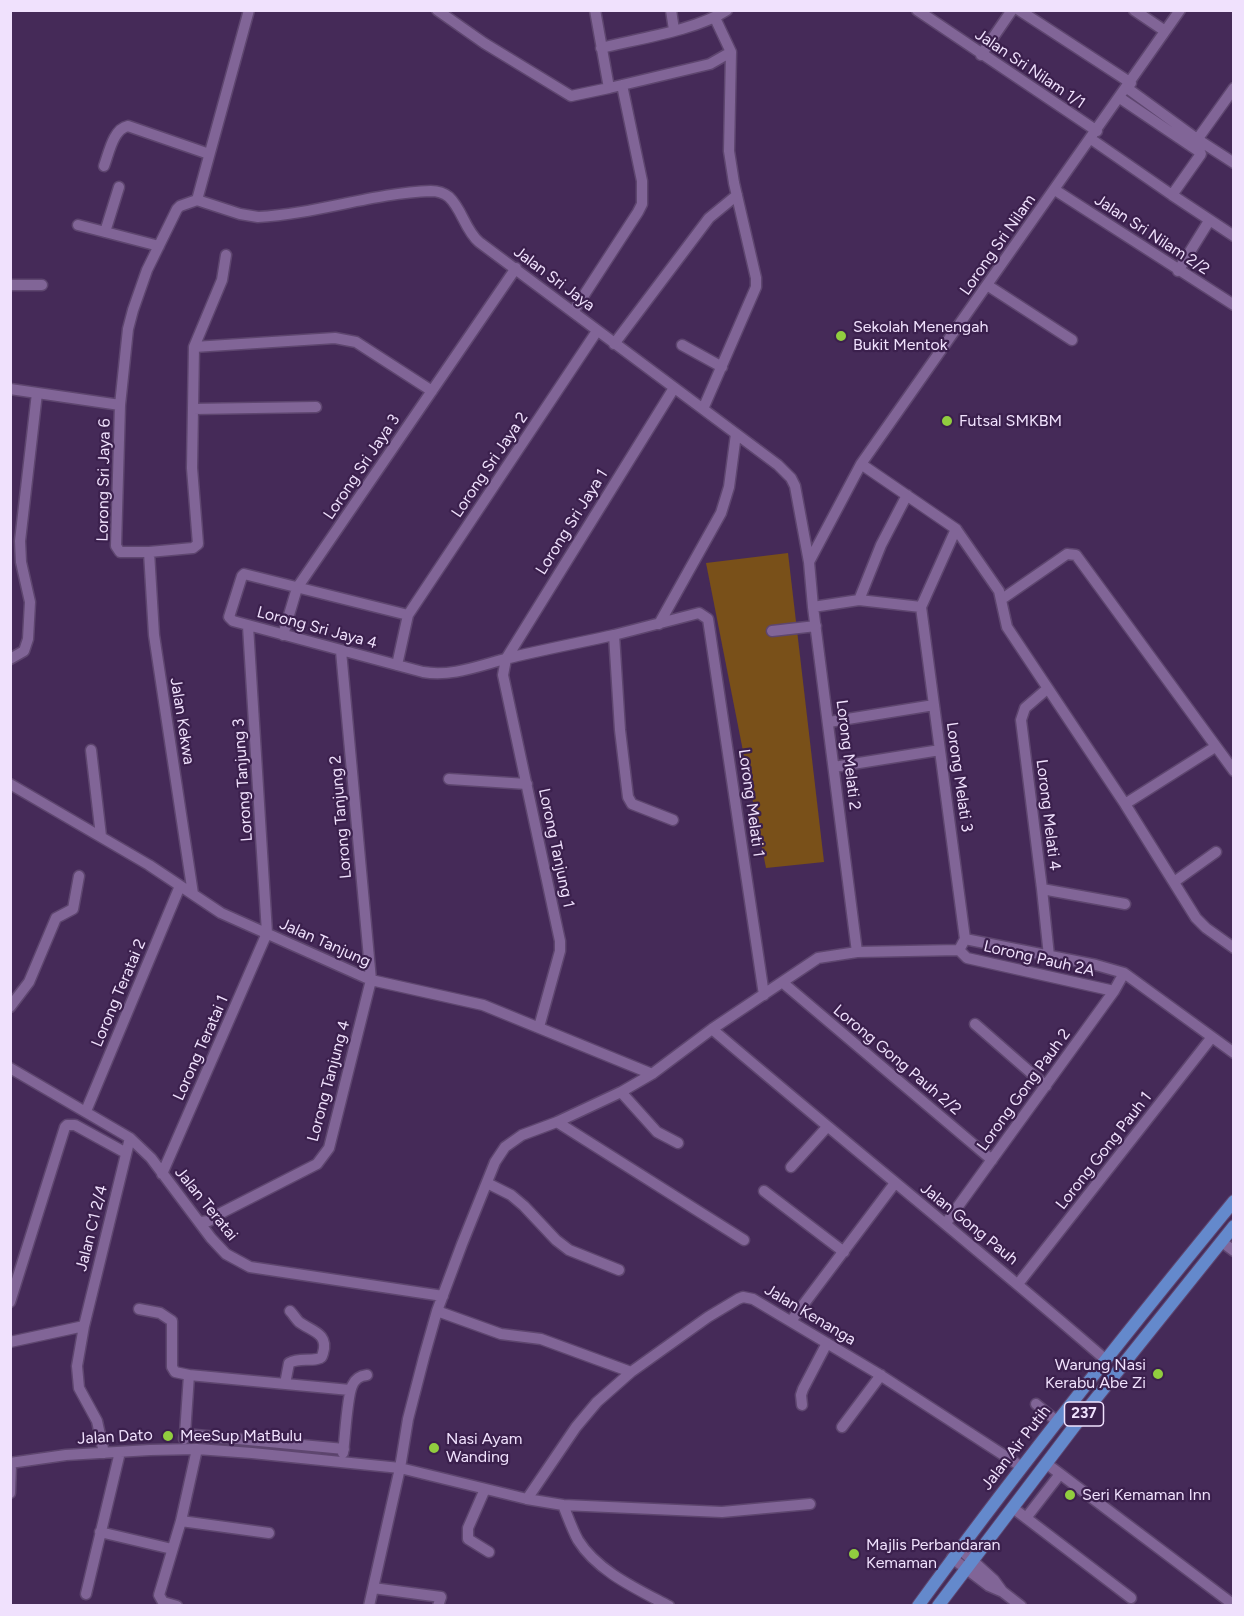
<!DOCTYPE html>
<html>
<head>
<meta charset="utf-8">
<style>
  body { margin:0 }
  #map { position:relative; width:1244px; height:1616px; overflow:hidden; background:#452a58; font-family:Figtree,sans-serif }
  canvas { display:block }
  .frame { position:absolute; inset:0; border:12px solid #f0e1fd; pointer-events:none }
</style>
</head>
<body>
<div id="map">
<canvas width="1244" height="1616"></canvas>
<div class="frame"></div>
</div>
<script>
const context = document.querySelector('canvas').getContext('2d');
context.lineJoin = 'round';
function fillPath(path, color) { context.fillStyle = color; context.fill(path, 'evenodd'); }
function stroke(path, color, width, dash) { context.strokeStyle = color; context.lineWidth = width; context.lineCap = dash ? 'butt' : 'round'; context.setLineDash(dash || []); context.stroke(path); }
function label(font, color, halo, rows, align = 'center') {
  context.font = font + ' Figtree,sans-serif'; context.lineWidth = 4.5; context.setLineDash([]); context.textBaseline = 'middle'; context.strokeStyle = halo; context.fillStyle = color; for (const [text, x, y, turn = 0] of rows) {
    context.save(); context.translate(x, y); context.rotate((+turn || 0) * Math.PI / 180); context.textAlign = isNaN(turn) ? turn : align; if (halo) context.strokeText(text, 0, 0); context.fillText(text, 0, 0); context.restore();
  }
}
fillPath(new Path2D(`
  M 788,553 L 824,862 L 766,868 L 706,563 Z`), '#795019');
const minor = new Path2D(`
  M 437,10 L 484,43 L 571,96 L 609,88
  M 671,10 L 674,30
  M 917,10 L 1097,131
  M 1019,10 L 1131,83
  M 1134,10 L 1165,31
  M 601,48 C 637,39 697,30 727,10
  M 981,55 L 1012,10
  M 622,85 L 710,64 L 731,52
  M 1127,88 L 1197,139 L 1234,163
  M 1120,98 L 1200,152 L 1201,154 L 1172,195 L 1234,236
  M 1091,139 L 1172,195
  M 1194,144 L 1234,88
  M 104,166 C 109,153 113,129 128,126 L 209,154
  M 1055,190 L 1234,305
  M 197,200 L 240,214 L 258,217 C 316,214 373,193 431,191 C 437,191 444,193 449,197 C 462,209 465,230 479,242 L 778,465 L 791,478 L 795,486 L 809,562 L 813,607 L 857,952
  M 197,200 L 180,206 L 177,209 L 147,270 L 133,310 L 128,329 L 120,405 L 116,546 L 120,552 L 149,552 L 193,548 L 198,544 L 192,468 L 194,347 L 222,280 L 226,255
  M 197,200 L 249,10
  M 78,225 L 159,246
  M 105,232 L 119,187
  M 1178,271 L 1209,221
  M 10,285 L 42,285
  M 987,285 L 1072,340
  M 573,312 L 638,212 L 642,204 L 642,181 L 622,85 L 609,88 L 595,10
  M 614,344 L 709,218 L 737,195
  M 682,345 L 722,367
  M 194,347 L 335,338 L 356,342 L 432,391
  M 10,389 L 120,405
  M 193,409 L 316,407
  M 703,409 L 756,287 L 756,278 L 734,183 L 729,151 L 731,52 L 715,18
  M 861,464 L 956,529 L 921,607
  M 956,529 L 999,591 L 1007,627 L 1125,804 L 1196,918 L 1206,928 L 1234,948
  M 149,552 L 154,635 L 193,894
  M 809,562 L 861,464 L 1180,10
  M 1002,599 L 1067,554 L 1076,555 L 1234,771
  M 859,600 L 881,545 L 907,495
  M 813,607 L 859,600 L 921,607
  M 921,607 L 965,939 L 959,950
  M 408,615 L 244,574 L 242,576 L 229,617 L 233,621 L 423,672 C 451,677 478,666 505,659 C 541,650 578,643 614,635
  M 659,624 L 721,513 L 729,487 L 736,434
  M 772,631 L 816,626
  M 283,635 L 297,588 L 516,268
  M 10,659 L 24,651 L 28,639 L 30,602 L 21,562 L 20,541 L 37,393
  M 397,665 L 408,615 L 597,331
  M 1047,689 L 1025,708 L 1021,720 L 1042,889 L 1049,956
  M 829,722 L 934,705
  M 91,750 L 101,836
  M 834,767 L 940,750
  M 449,779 L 527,784
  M 10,784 L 149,865 L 221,913 L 371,980 L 483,1005 L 652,1074
  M 1125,804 L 1215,747
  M 673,820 L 632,804 L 628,797 L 620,730 L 614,635 L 699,613 L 708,619 L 764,995
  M 1174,882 L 1216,852
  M 1042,889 L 1125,904
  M 965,939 L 1096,965 L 1124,973 L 1234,1053
  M 959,950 L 967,958 L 1114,991
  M 782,982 L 992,1160
  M 10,1007 L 29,982 L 56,918 L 73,909 L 79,876
  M 975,1024 L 1046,1086
  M 539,1027 L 560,951 L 560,941 L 503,675 L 506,659 L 674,388
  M 712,1029 C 843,1141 977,1248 1106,1360
  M 10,1068 L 130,1138 L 151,1158 L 211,1238 L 226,1254 L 250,1267 L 443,1296
  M 621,1092 L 657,1132 L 678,1143
  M 86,1111 L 180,886
  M 557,1122 L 744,1240
  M 791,1167 L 827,1127
  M 162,1174 L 267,933 L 248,626
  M 487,1183 L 511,1195 L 524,1206 L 556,1240 L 569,1250 L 619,1270
  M 764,1191 L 844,1252
  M 200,1222 L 209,1221 L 219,1214 L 317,1164 L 329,1148 L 371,980 L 341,651
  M 946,1223 L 1114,991 L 1124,973
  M 1222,1242 L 1234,1251
  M 1018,1284 L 1212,1037
  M 10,1302 L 65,1127 L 67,1125 L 75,1125 L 126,1153
  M 139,1309 L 160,1313 L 172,1321 L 172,1367 L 175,1372 L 189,1375
  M 437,1311 L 501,1334 L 541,1339 L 631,1372
  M 791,1321 L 895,1183
  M 10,1342 L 84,1326
  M 285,1384 L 289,1363 C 298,1358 307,1361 317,1359 C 322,1358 322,1357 323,1353 C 329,1333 311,1331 299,1322 C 296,1319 293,1314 290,1311
  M 1036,1404 L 1058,1422
  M 802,1405 L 801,1395 L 803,1389 L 827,1343
  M 842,1427 L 881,1375
  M 185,1434 L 189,1375 L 350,1390
  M 184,1439 L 185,1434 L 344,1449
  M 104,1453 L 97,1421 L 79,1388 L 77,1366 L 84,1326 L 130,1138
  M 343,1453 C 345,1439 347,1397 352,1386 C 355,1379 359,1376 367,1375
  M 10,1463 L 66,1455 L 150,1450 L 197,1449 L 252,1453 L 400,1468 L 527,1499 L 563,1505 C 568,1517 572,1529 578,1540 C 597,1571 637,1589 669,1606
  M 1047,1464 L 1230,1602
  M 485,1489 L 468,1528 L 468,1539 L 489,1552
  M 10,1493 L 11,1463
  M 527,1499 L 576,1427 L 597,1402 L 631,1372 L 708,1317 L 738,1299 L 743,1297 L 753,1299 L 877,1373 L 1022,1467
  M 563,1505 L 722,1512 L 810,1504
  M 1013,1508 L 1131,1598
  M 1026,1518 L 1060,1474
  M 181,1521 L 269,1533
  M 100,1532 L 172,1549
  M 960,1549 L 994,1580 L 1002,1591
  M 952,1558 L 989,1586 L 1003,1592 L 1021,1606
  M 373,1588 L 441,1597 L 438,1606
  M 86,1594 L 120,1452
  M 177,1606 L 163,1602 L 159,1595 L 181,1521 L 197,1449
  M 369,1606 L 400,1468 L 408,1419 L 424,1357 L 437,1311 L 462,1244 L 495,1162 L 505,1147 L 522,1135 L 557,1122 L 621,1092 L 652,1074 L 712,1029 L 818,958 L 857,952 L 959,950`);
const major = new Path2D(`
  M 918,1606 C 1019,1467 1125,1334 1234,1201
  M 938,1606 L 1089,1407 L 1234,1226`);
stroke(minor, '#5e466f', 13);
stroke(major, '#5e466f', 14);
stroke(minor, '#816597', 10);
stroke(major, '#6489cc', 12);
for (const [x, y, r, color] of [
  [841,336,6,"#91cd3f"],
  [947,421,6,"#91cd3f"],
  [1158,1374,6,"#91cd3f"],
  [168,1436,6,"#91cd3f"],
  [434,1448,6,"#91cd3f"],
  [1070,1495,6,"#91cd3f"],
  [854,1554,6,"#91cd3f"]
]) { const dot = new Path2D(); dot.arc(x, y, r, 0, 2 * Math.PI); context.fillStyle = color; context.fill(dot); stroke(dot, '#3b204d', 2); }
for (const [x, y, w] of [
  [1084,1414,39]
]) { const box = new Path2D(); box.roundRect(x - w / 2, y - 12, w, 24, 4.5); context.fillStyle = '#3b204d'; context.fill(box); stroke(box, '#f0e1fd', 1.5); }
label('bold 15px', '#f0e1fd', null, [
  ["237",1084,1414]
]);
label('16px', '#f0e1fd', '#3b204d', [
  ["Jalan Sri Nilam 1/1",1030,69,34],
  ["Jalan Sri Nilam 2/2",1152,235,33],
  ["Lorong Sri Nilam",998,245,-55],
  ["Jalan Sri Jaya",554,279,37],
  ["Lorong Sri Jaya 2",490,465,-56],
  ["Lorong Sri Jaya 3",362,467,-56],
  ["Lorong Sri Jaya 6",104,480,-89],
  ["Lorong Sri Jaya 1",572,522,-58],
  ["Lorong Sri Jaya 4",317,628,15],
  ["Jalan Kekwa",182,721,81],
  ["Lorong Melati 2",848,755,83],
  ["Lorong Melati 3",959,777,82],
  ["Lorong Tanjung 3",243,780,-94],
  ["Lorong Melati 1",751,803,82],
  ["Lorong Melati 4",1048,815,83],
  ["Lorong Tanjung 2",341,817,-95],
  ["Lorong Tanjung 1",556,848,78],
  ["Jalan Tanjung",325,943,24],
  ["Lorong Pauh 2A",1039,959,13],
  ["Lorong Teratai 2",119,993,-67],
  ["Lorong Teratai 1",201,1048,-66],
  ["Lorong Gong Pauh 2/2",897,1060,40],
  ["Lorong Tanjung 4",329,1081,-75],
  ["Lorong Gong Pauh 2",1024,1090,-54],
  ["Lorong Gong Pauh 1",1104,1151,-52],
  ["Jalan Teratai",206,1204,51],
  ["Jalan Gong Pauh",969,1224,39],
  ["Jalan C1 2/4",92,1228,-76],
  ["Jalan Kenanga",810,1315,31],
  ["Jalan Dato",115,1437,-3],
  ["Jalan Air Putih",1016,1448,-52]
]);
label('16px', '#f0e1fd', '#3b204d', [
  ["Sekolah Menengah",853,327],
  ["Bukit Mentok",853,345],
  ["Futsal SMKBM",959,421],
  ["Warung Nasi",1146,1365,"right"],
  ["Kerabu Abe Zi",1146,1383,"right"],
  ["MeeSup MatBulu",180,1436],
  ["Nasi Ayam",446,1439],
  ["Wanding",446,1457],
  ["Seri Kemaman Inn",1082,1495],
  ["Majlis Perbandaran",866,1545],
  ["Kemaman",866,1563]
], 'left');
</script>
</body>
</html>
